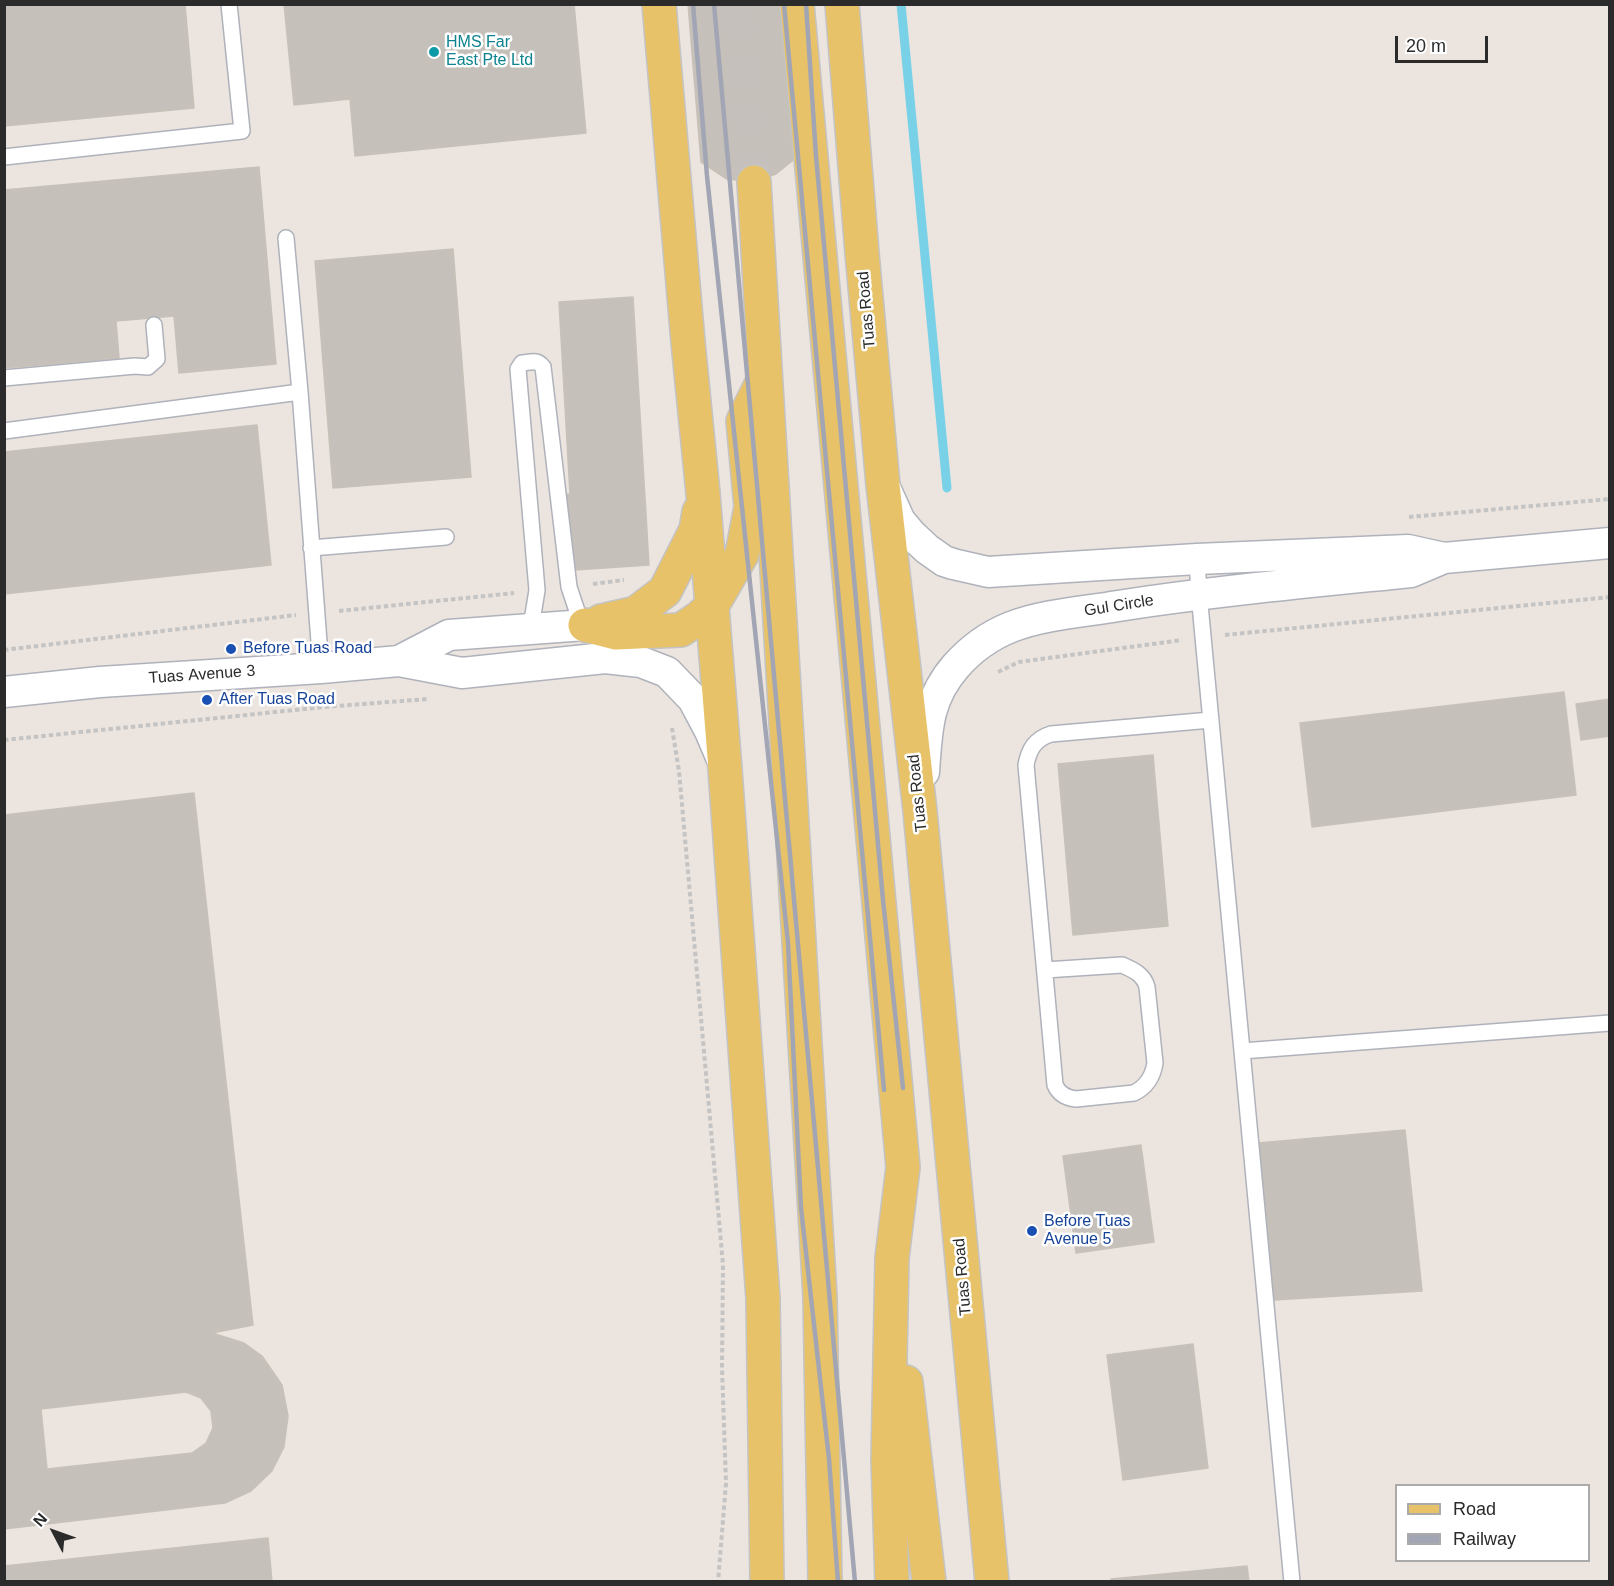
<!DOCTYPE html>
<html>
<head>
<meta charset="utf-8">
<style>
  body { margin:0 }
  #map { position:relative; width:1614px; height:1586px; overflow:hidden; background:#ece5df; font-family:Helvetica,sans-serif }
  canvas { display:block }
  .frame { position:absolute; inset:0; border:6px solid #2b2b2b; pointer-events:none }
  .legend { position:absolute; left:1395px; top:1484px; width:195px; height:78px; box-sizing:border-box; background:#fff; border:2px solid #aaa; margin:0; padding:8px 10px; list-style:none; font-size:18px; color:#2b2b2b }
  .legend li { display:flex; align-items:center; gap:12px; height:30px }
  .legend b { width:30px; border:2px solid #aaa }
  .north { position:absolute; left:24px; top:1502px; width:60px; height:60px; -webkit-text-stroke:4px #fff; paint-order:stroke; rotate:311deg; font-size:16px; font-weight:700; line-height:24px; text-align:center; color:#2b2b2b }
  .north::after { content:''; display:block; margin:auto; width:21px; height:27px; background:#2b2b2b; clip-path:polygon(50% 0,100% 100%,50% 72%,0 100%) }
  .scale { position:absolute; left:1395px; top:36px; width:93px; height:27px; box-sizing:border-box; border:3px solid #2b2b2b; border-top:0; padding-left:8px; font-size:18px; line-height:21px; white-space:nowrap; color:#2b2b2b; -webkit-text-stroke:4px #fff; paint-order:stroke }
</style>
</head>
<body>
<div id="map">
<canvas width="1614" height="1586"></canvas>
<div class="frame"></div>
<ul class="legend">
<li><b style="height:8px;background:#e8c268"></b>Road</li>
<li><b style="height:8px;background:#a1a5b4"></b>Railway</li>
</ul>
<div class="north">N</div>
<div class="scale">20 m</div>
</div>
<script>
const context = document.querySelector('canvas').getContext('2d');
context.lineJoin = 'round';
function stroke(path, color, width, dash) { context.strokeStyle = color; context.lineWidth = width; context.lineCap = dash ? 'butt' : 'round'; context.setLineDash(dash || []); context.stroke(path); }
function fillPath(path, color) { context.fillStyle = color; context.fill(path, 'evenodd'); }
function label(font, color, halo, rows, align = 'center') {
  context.font = font + ' Helvetica,sans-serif'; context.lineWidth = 5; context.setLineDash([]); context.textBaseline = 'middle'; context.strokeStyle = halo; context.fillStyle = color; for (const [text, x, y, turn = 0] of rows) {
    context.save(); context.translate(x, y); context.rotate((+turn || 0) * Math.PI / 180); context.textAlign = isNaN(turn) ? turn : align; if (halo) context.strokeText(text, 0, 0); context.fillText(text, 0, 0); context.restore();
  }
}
stroke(new Path2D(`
  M 901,4 L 947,488`), '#79d1e7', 9);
const building = new Path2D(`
  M 4,4 L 185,4 L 194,108 L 4,126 Z
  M 284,4 L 574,4 L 586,133 L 355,156 L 350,99 L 294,105 Z
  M 688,4 L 790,4 L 802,153 L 776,174 L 754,182 L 727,179 L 701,162 Z
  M 259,167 L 276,364 L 179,373 L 174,316 L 116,321 L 119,358 L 4,368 L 4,190 Z
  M 453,249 L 471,477 L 333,488 L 315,261 Z
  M 633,297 L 649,565 L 575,570 L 573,544 L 565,544 L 562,495 L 570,494 L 559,302 Z
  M 257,425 L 271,565 L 4,594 L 4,452 Z
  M 1564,692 L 1576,795 L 1312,827 L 1300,723 Z
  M 1610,699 L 1610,736 L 1581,740 L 1576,704 Z
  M 1153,755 L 1168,926 L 1073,935 L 1058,764 Z
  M 194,793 L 253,1325 L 212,1333 L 244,1343 L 262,1356 L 282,1385 L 288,1416 L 284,1447 L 272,1471 L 251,1491 L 225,1503 L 4,1529 L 4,815 ZM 186,1392 L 201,1398 L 211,1411 L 213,1428 L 206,1443 L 192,1453 L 47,1469 L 41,1409 Z
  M 1405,1130 L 1422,1291 L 1274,1300 L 1258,1143 Z
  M 1141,1145 L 1154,1242 L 1076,1253 L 1063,1156 Z
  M 1193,1344 L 1208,1468 L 1123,1480 L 1107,1355 Z
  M 268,1538 L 272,1582 L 4,1582 L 4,1566 Z
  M 1247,1566 L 1249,1582 L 1111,1582 L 1111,1579 Z`);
fillPath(building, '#c5c0ba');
stroke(building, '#c8c1b8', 1.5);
stroke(new Path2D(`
  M 738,4 L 754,182`), '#c5c0bb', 33, [33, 16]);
const service = new Path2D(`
  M 4,157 L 242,131 L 229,4
  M 286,238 L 300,392 L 321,668
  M 4,378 L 135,366 L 148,367 L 157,359 L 154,325
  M 4,431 L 300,392
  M 311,548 L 446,537
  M 1197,559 L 1199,594 L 1292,1582
  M 527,629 L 533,615 L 537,590 L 518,369 L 522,363 C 531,362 537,359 543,367 L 569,587 L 577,611 L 585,625
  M 1045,970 L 1122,965 C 1134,970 1144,975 1147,987 L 1155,1063 C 1153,1076 1146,1087 1134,1093 L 1076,1099 C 1066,1098 1059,1094 1055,1085 L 1026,765 C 1029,749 1035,739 1051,734 L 1211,720
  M 1242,1051 L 1610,1023`);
const minor = new Path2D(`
  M 886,490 L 900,521 L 911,534 L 927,549 L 944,561 L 953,564 L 988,572 L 1197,559 L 1408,550 L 1444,558 L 1610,543
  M 399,661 L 449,635 L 585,625
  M 4,692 L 100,682 L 321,668 L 399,661 L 462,673 L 605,658 L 641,662 L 667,672 L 693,699 L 710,731 L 721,757
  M 924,772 C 927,730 927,699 956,666 C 971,649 991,635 1011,627 C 1045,614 1083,612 1118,606 C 1215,591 1313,582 1411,572 L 1444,558`);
const primary = new Path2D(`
  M 659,4 L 688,342 L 703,493 L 725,769 L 763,1298 L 767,1582
  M 797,4 L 903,1167 L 892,1258 L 888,1460 L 892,1582
  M 842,4 L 862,253 L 883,485 L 920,811 L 992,1582
  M 754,182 L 820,1297 L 825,1582
  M 601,621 L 636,613 L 665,591 L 696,530 L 699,512
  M 585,625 L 616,633 L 681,630 L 700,617 L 712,606 L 742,554 L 751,507 L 743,421 L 765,377
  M 906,1382 L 929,1582`);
stroke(service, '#afb2bb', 18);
stroke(minor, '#afb2bb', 33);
stroke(primary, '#c4c4c4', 36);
stroke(new Path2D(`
  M 1409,517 L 1610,499
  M 593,584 L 624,580
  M 339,611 L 514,593
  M 1225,635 L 1610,597
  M 4,650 L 296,615
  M 998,672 L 1019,662 L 1182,640
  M 672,728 L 679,771 L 723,1265 L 722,1368 L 726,1483 L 718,1582
  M 4,740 L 324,707 L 428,699`), '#c4c4c4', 4, [4.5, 3]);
stroke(service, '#fff', 15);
stroke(minor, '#fff', 30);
stroke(primary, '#e8c268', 33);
stroke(new Path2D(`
  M 693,4 L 707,176 L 788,943 L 801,1208 L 829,1459 L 838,1582
  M 714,4 L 855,1582
  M 784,4 L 884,1090
  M 806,4 L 816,156 L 883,900 L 903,1088`), '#a1a5b4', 4.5);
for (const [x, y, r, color] of [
  [434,52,6,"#0f9aa8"],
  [231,649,6,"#1a4fb4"],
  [207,700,6,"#1a4fb4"],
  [1032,1231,6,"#1a4fb4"]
]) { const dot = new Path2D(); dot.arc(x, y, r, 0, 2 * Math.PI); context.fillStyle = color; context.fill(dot); stroke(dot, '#fff', 2); }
label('16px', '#0d838f', '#fff', [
  ["HMS Far",446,43],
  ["East Pte Ltd",446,61]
], 'left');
label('16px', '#2b2b2b', '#fff', [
  ["Tuas Road",867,310,-95],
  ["Gul Circle",1119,606,-9],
  ["Tuas Avenue 3",202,675,-4],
  ["Tuas Road",918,793,-96],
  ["Tuas Road",963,1277,-95]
]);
label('16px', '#164399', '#fff', [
  ["Before Tuas Road",243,649],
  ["After Tuas Road",219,700],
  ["Before Tuas",1044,1222],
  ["Avenue 5",1044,1240]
], 'left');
</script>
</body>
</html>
